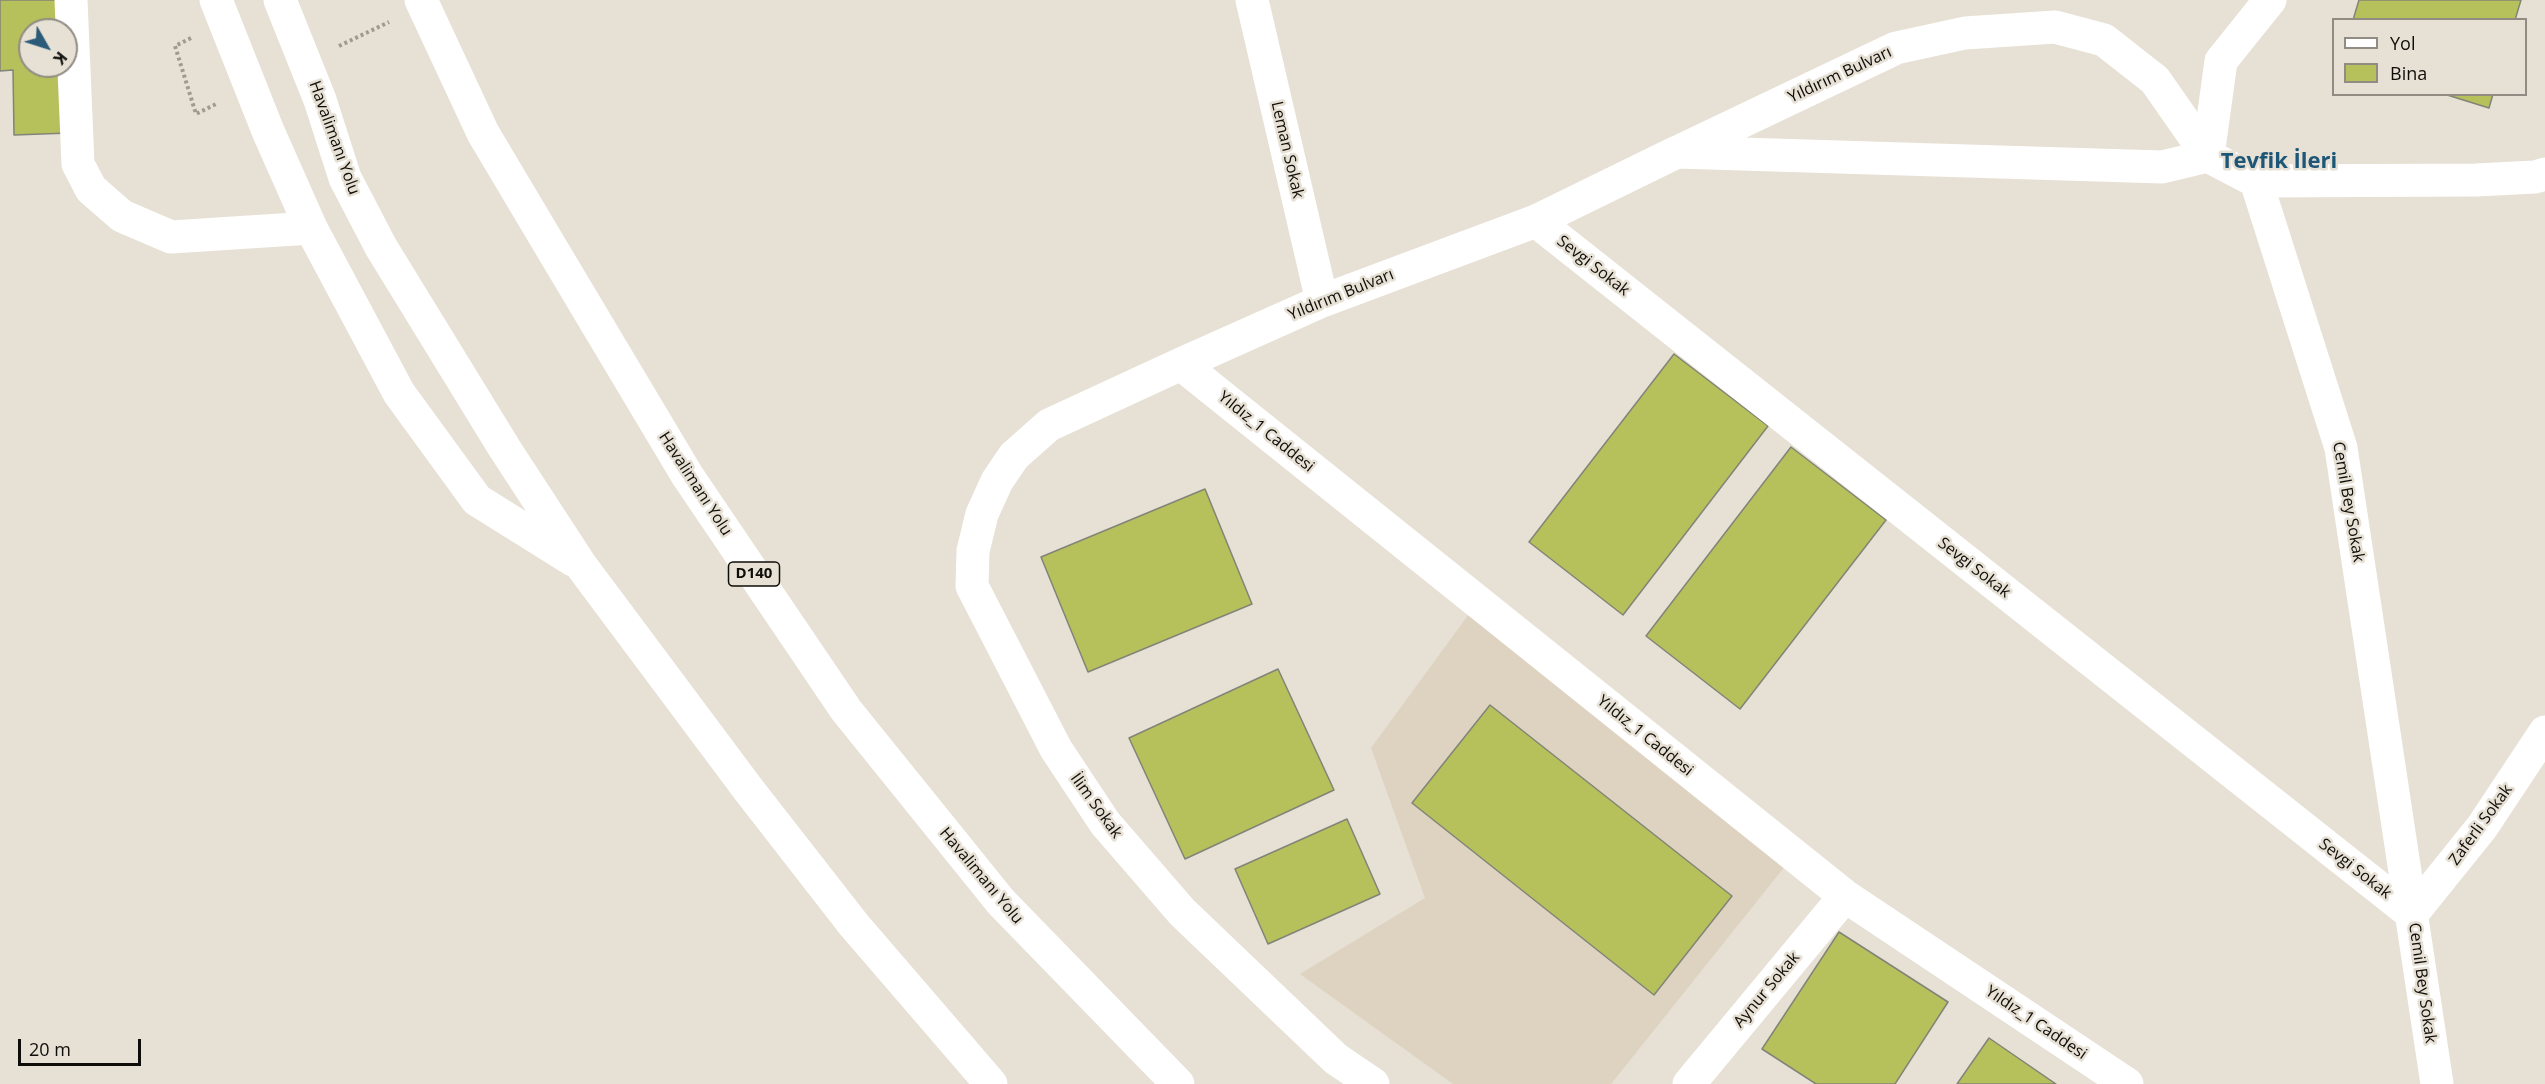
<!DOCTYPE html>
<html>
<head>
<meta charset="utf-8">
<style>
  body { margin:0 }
  #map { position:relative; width:2545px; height:1084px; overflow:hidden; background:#e7e0d4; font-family:"Open Sans",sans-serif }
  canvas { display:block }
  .legend { position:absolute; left:2332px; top:18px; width:195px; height:78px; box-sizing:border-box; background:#e7e0d4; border:2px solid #918c83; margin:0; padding:8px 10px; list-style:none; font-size:18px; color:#0f0d09 }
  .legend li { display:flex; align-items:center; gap:12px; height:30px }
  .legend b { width:30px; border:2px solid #918c83 }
  .north { position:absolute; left:18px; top:18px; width:60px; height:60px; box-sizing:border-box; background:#e7e0d4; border:2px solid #918c83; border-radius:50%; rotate:129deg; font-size:16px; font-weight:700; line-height:24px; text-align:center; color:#0f0d09 }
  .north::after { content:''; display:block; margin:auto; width:21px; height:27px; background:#2b5b79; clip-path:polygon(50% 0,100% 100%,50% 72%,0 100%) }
  .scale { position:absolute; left:18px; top:1039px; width:123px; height:27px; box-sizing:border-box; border:3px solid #0f0d09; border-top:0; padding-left:8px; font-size:18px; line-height:21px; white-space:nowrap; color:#0f0d09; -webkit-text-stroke:4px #e7e0d4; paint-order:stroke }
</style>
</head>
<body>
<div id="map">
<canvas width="2545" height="1084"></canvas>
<ul class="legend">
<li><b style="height:8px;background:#fff"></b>Yol</li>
<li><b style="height:16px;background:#b6c15b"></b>Bina</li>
</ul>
<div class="north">K</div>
<div class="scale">20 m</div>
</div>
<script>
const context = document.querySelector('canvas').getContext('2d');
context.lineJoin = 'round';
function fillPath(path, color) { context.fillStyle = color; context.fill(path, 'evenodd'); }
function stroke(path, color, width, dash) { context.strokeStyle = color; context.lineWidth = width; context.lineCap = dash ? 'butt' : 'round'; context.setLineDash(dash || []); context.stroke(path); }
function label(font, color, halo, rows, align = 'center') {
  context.font = font + ' "Open Sans",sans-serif'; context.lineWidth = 5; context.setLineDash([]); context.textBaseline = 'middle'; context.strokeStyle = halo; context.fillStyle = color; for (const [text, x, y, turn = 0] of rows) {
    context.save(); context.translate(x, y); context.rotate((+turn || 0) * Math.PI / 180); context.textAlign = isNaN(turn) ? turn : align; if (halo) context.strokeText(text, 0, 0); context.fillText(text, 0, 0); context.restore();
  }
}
fillPath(new Path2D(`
  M 1469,614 L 1786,865 L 1611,1084 L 1453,1084 L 1300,974 L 1425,898 L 1371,748 Z`), '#ddd3c0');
const building = new Path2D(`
  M 0,0 L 66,0 L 69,133 L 14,135 L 13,70 L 0,71 ZM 30,30 L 66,30 L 66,66 L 30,66 Z
  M 2359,0 L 2521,0 L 2515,20 L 2353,20 Z
  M 2444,94 L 2493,94 L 2489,108 Z
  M 1674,354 L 1768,426 L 1623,615 L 1529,542 Z
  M 1791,447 L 1886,520 L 1740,709 L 1646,636 Z
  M 1205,489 L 1252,604 L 1088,672 L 1041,557 Z
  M 1278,669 L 1334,790 L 1185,859 L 1129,738 Z
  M 1490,705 L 1732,896 L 1654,995 L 1412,803 Z
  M 1347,819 L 1380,894 L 1268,944 L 1235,869 Z
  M 1839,932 L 1948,1002 L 1895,1084 L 1816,1084 L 1762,1049 Z
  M 1989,1038 L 2056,1084 L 1957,1084 Z`);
fillPath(building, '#b6c15b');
stroke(building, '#828478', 1.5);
stroke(new Path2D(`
  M 191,38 L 175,46 L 196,114 L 218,103
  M 339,46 L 389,22`), '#a09b92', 4, [3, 3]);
stroke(new Path2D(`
  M 71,0 L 78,164 L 91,189 L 122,216 L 171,237 L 311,228
  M 1252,0 L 1322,301
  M 1682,150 L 1896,48 L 1965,33 L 2055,27 L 2104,40 L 2155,80 L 2208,156
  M 2208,156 L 2221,61 L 2270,0
  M 1536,221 L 2412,914 L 2482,827 L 2545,732
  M 1181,364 L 1845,896 L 2127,1084
  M 1373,1084 L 1336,1059 L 1182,912 L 1105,823 L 1056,749 L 972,586 L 973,551 L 982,514 L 997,481 L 1014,456 L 1049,425 L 1181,364 L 1322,301 L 1536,221 L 1677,152 L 2162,167 L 2208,156 L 2256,181
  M 1689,1084 L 1845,896
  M 2437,1084 L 2341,448 L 2256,181 L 2476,180 L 2535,177 L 2545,174`), '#fff', 33);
stroke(new Path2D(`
  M 216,0 L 268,131 L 311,228 L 399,393 L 477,500 L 573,560
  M 280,0 L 320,100 L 345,178 L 381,247 L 505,449 L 580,564 L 748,789 L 854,925 L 991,1084
  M 421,0 L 483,133 L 555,254 L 687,475 L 846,710 L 1001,902 L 1178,1084`), '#fff', 33);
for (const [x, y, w] of [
  [754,574,51]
]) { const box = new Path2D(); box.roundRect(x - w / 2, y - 12, w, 24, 4.5); context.fillStyle = '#e7e0d4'; context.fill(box); stroke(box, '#0f0d09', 1.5); }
label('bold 15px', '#0f0d09', null, [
  ["D140",754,574]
]);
label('16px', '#0f0d09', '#e7e0d4', [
  ["Yıldırım Bulvarı",1840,75,-25],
  ["Havalimanı Yolu",334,138,70],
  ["Leman Sokak",1287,150,77],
  ["Sevgi Sokak",1593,266,38],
  ["Yıldırım Bulvarı",1341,295,-22],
  ["Yıldız_1 Caddesi",1266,432,39],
  ["Havalimanı Yolu",695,484,57],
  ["Cemil Bey Sokak",2348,502,80],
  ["Sevgi Sokak",1974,568,38],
  ["Yıldız_1 Caddesi",1645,736,39],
  ["İlim Sokak",1096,806,54],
  ["Zaferli Sokak",2481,825,-54],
  ["Sevgi Sokak",2355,869,38],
  ["Havalimanı Yolu",981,876,50],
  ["Cemil Bey Sokak",2422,983,82],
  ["Aynur Sokak",1767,990,-50],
  ["Yıldız_1 Caddesi",2036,1023,34]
]);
label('bold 22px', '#1e5677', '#e7e0d4', [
  ["Tevfik İleri",2279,162]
]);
</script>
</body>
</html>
